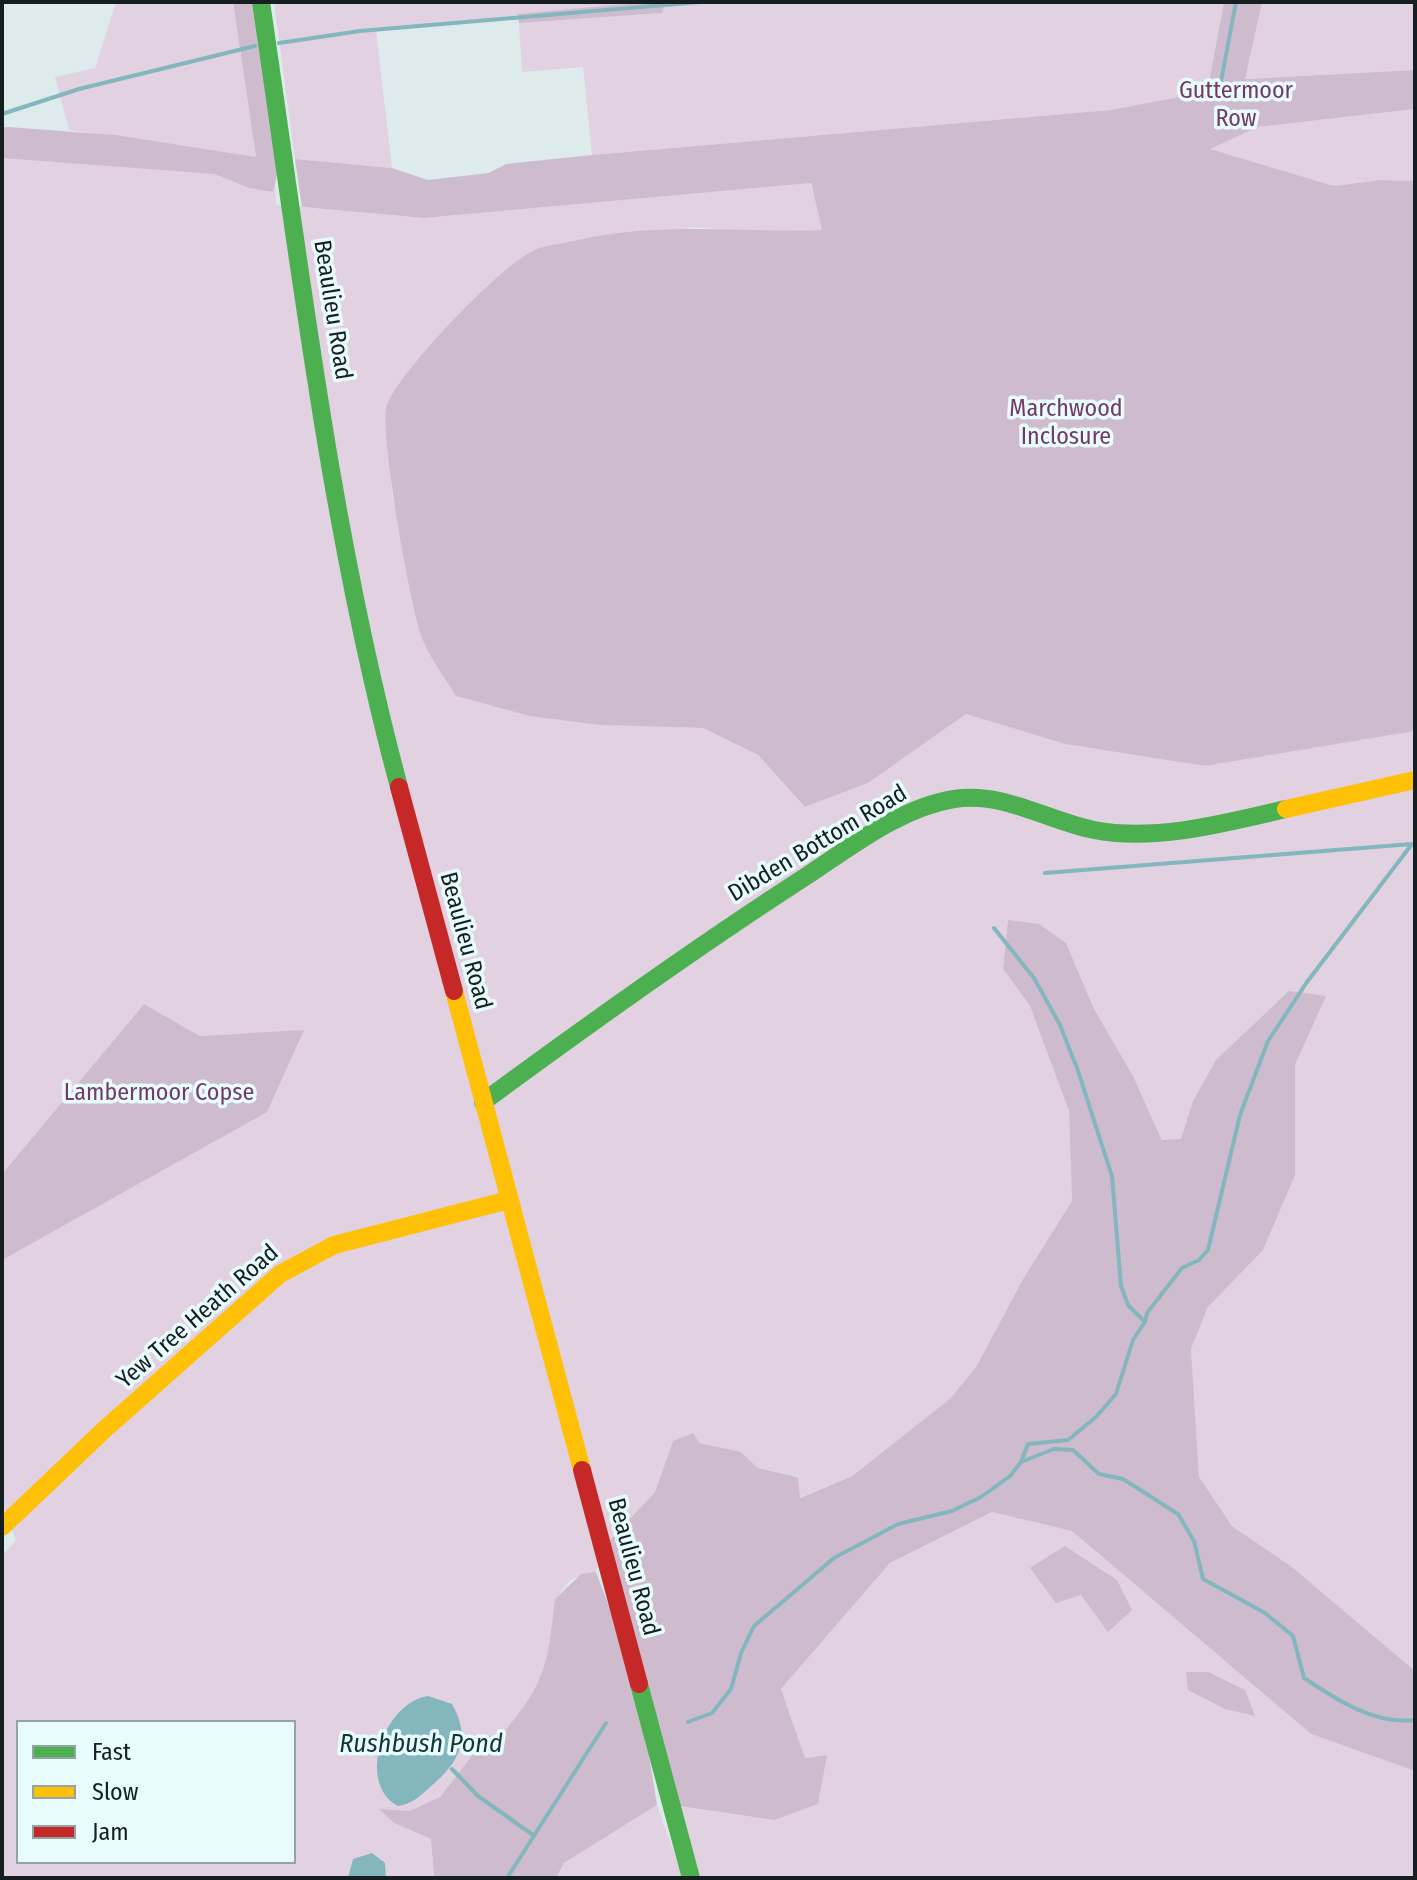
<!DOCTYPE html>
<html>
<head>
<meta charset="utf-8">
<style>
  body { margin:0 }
  #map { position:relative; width:1417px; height:1880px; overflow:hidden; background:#ddebed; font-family:"Fira Sans Condensed",sans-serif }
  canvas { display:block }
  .frame { position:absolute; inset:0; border:4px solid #161f20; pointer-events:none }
  .legend { position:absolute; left:16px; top:1720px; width:280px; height:144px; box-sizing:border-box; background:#e8fcfe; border:2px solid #94a4a5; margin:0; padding:10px 14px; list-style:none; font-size:24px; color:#161f20 }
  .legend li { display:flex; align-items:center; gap:16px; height:40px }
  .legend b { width:40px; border:2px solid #94a4a5 }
</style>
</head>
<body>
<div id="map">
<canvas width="1417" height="1880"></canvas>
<div class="frame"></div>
<ul class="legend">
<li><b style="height:10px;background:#4caf50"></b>Fast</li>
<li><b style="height:10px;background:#ffc107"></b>Slow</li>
<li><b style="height:10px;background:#c62828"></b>Jam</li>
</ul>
</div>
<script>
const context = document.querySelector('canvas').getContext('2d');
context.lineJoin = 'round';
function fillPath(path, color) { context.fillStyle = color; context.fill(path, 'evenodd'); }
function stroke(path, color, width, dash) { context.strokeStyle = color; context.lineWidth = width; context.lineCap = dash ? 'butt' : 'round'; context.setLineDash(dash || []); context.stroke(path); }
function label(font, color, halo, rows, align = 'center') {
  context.font = font + ' "Fira Sans Condensed",sans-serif'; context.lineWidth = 7; context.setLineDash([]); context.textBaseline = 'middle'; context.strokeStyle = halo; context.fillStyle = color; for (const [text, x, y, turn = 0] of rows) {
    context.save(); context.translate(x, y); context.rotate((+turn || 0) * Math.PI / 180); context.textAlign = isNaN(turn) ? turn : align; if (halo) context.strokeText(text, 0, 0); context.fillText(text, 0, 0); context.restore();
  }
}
fillPath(new Path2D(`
  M 116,2 L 233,2 L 256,157 L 69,130 L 55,77 L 95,68 Z
  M 274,2 L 646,2 L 376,30 L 392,168 L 295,159 Z
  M 666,2 L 1224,2 L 1207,93 L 1110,110 L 592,155 L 583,67 L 522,72 L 519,23 L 661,13 Z
  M 1262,2 L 1415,2 L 1415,70 L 1244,79 Z
  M 1415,109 L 1415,181 L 1380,180 L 1334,186 L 1209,149 L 1258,127 Z
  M 2,144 L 275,174 L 276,205 L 424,218 L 810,183 L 823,230 L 756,232 L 690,227 L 386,406 L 392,493 L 422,638 L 600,725 L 703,728 L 758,755 L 805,807 L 868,783 L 966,714 L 1065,744 L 1205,766 L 1415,731 L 1415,1671 L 1292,1567 L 1232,1526 L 1199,1478 L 1191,1349 L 1208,1307 L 1263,1249 L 1294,1176 L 1295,1065 L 1325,996 L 1180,1140 L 1162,1140 L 1133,1076 L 1093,1007 L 1008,920 L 1003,969 L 1031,1008 L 1069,1111 L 1072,1201 L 1023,1279 L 976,1367 L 952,1398 L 851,1476 L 799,1498 L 798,1476 L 758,1468 L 741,1452 L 673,1441 L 655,1492 L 608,1542 L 596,1572 C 544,1577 557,1625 548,1660 C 542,1688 520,1713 502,1734 L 487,1736 L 440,1797 L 394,1823 L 431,1839 L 434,1878 L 2,1878 L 2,1556 L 16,1540 L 2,1503 L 2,1260 L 304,1031 L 200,1036 L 144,1004 L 2,1174 ZM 18,1722 L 294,1722 L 294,1862 L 18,1862 Z
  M 992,1512 L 1072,1531 L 1311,1734 L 1415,1771 L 1415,1878 L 697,1878 L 679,1806 L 774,1820 L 826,1755 L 805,1758 L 781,1689 L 890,1563 Z
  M 657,1805 L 683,1878 L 556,1878 L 564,1863 Z`), '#e1d1e1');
fillPath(new Path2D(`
  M 233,2 L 260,2 L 279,165 L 273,192 L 249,188 L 215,174 L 2,158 L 2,128 L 8,127 L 115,135 L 256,157 Z
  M 646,2 L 666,2 L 662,13 L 519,23 L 518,14 Z
  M 1224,2 L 1262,2 L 1245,79 L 1415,70 L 1415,109 L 1258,127 L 1210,149 L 1334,186 L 1380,180 L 1415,181 L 1415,731 L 1205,766 L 1065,744 L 966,714 L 868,783 L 805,807 L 758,755 L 703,728 L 600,725 L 530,716 L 456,696 C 445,678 430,658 422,638 C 411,610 378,427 387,405 C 400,371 499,267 533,251 C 544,245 561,244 574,241 C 661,221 735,233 822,230 L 811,183 L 424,218 L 302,207 L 295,159 L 392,168 L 428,180 L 489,173 L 506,164 L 592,155 L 1110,110 L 1207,92 Z
  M 1008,920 L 1039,924 L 1066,943 L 1093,1007 L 1133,1076 L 1162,1140 L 1181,1139 L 1193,1101 L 1216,1060 L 1289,991 L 1326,996 L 1295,1065 L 1295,1175 L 1263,1250 L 1208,1307 L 1191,1349 L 1199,1477 L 1232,1526 L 1292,1567 L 1415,1671 L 1415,1771 L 1311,1734 L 1072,1531 L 992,1512 L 890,1563 L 781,1689 L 805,1758 L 827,1755 L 818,1804 L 774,1820 L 679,1806 L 608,1542 L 655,1492 L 673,1441 L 693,1433 L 699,1443 L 741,1452 L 758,1468 L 798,1477 L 800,1498 L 852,1476 L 951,1398 L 976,1367 L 1023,1279 L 1072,1201 L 1069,1111 L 1030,1006 L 1003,969 Z
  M 144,1004 L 200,1036 L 304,1030 L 267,1112 L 2,1260 L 2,1174 Z
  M 1065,1546 L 1117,1580 L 1132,1610 L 1108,1632 L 1081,1595 L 1056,1603 L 1030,1568 Z
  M 596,1572 L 627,1654 L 642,1712 L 657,1805 L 564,1863 L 556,1878 L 434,1878 L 431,1839 L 394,1823 L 379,1809 L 410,1811 L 440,1797 L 487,1736 L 502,1734 C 546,1684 548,1662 555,1599 L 581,1574 Z
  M 1186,1672 L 1208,1672 L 1245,1690 L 1255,1716 L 1225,1709 L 1188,1690 Z`), '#cebcce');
fillPath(new Path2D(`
  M 428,1696 L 452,1704 C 472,1739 459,1763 430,1787 C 420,1796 412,1804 398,1806 C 355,1782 385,1702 428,1696 Z
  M 372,1853 L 385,1863 L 386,1878 L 348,1878 L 353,1859 Z`), '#84b6bd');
stroke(new Path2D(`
  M 279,43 L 360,31 L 700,2
  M 1219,92 L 1236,2
  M 2,114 L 79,89 L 255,46
  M 994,928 L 1034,978 L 1060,1025 L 1077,1068 L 1112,1176 L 1121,1286 L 1128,1305 L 1145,1322 L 1147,1313 L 1182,1268 L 1199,1260 L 1208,1250 L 1240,1115 L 1268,1041 L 1307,982 L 1412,844 L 1045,873
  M 1021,1462 L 1028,1444 L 1068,1440 L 1096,1417 L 1116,1394 L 1133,1340 L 1145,1322
  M 688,1722 L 712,1713 L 731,1689 L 741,1653 L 754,1626 L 834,1558 L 898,1524 L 952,1511 L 981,1497 L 1010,1476 L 1021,1462 L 1054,1449 L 1073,1450 L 1099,1474 L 1123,1479 L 1178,1514 L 1194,1541 L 1203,1579 L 1265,1613 L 1293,1636 L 1304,1678 C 1337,1700 1375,1725 1415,1720
  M 452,1769 L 478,1796 L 533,1835
  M 507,1878 L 606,1723`), '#84b6bd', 4);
stroke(new Path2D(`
  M 261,2 C 300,265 330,530 399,787
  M 483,1102 C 589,1024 695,948 805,877 C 851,847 899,808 954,799 C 1003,791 1048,821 1094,830 C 1155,842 1226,823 1286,809
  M 639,1684 L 691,1878`), '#4caf50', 18);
stroke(new Path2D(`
  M 1286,809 L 1415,780
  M 454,991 L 582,1470
  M 2,1527 L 105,1429 L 280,1274 L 334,1245 L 509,1200`), '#ffc107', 18);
stroke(new Path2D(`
  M 399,787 L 454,991
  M 582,1470 L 639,1684`), '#c62828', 18);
label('24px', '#743b66', '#e8fcfe', [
  ["Guttermoor",1236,91],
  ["Row",1236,119],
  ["Marchwood",1066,409],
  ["Inclosure",1066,437],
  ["Lambermoor Copse",159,1093]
]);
label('24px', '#161f20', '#e8fcfe', [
  ["Beaulieu Road",332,310,81],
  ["Dibden Bottom Road",818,844,-31],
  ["Beaulieu Road",465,941,75],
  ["Yew Tree Heath Road",198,1317,-41],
  ["Beaulieu Road",633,1567,75]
]);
label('italic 26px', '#133438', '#e8fcfe', [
  ["Rushbush Pond",421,1745]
]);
</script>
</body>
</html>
